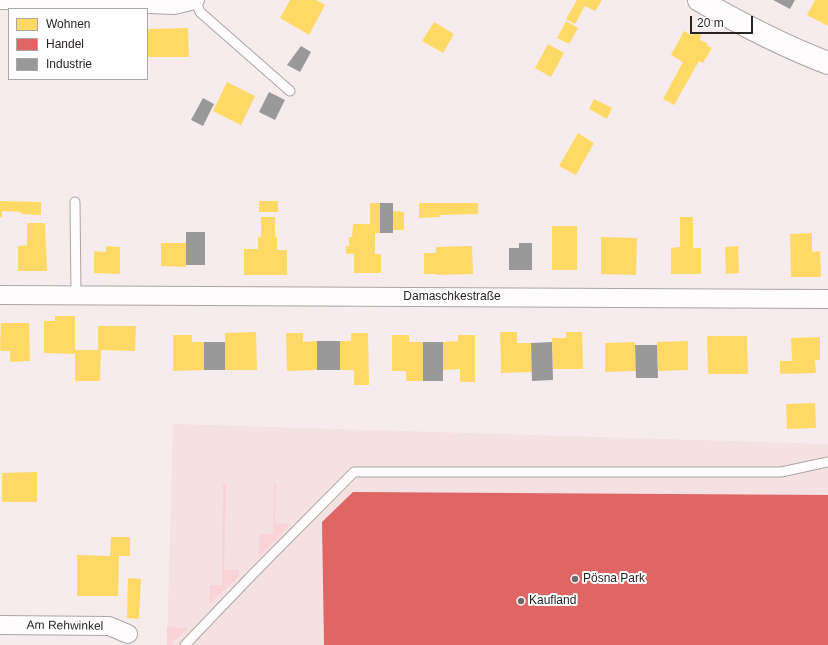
<!DOCTYPE html>
<html>
<head>
<meta charset="utf-8">
<style>
  body { margin:0 }
  #map { position:relative; width:828px; height:645px; overflow:hidden; background:#f7eced; font-family:Helvetica,sans-serif }
  canvas { display:block }
  .legend { position:absolute; left:8px; top:8px; width:140px; height:72px; box-sizing:border-box; background:#fff; border:1px solid #aaa7a7; margin:0; padding:5px 7px; list-style:none; font-size:12px; color:#2a2323 }
  .legend li { display:flex; align-items:center; gap:8px; height:20px }
  .legend b { width:20px; border:1px solid #aaa7a7 }
  .scale { position:absolute; left:690px; top:16px; width:63px; height:18px; box-sizing:border-box; border:2px solid #2a2323; border-top:0; padding-left:5px; font-size:12px; line-height:14px; white-space:nowrap; color:#2a2323; -webkit-text-stroke:3px #fff; paint-order:stroke }
</style>
</head>
<body>
<div id="map">
<canvas width="828" height="645"></canvas>
<ul class="legend">
<li><b style="height:11px;background:#ffd966"></b>Wohnen</li>
<li><b style="height:11px;background:#e06666"></b>Handel</li>
<li><b style="height:11px;background:#999"></b>Industrie</li>
</ul>
<div class="scale">20 m</div>
</div>
<script>
const context = document.querySelector('canvas').getContext('2d');
context.lineJoin = 'round';
function fillPath(path, color) { context.fillStyle = color; context.fill(path, 'evenodd'); }
function stroke(path, color, width, dash) { context.strokeStyle = color; context.lineWidth = width; context.lineCap = dash ? 'butt' : 'round'; context.setLineDash(dash || []); context.stroke(path); }
function label(font, color, halo, rows, align = 'center') {
  context.font = font + ' Helvetica,sans-serif'; context.lineWidth = 4; context.setLineDash([]); context.textBaseline = 'middle'; context.strokeStyle = halo; context.fillStyle = color; for (const [text, x, y, turn = 0] of rows) {
    context.save(); context.translate(x, y); context.rotate((+turn || 0) * Math.PI / 180); context.textAlign = isNaN(turn) ? turn : align; if (halo) context.strokeText(text, 0, 0); context.fillText(text, 0, 0); context.restore();
  }
}
fillPath(new Path2D(`
  M 173,424 L 828,444 L 828,645 L 167,645 Z`), '#f5e0e2');
fillPath(new Path2D(`
  M 223,483 L 226,483 L 224,570 L 239,570 L 239,576 L 209,604 L 210,585 L 222,585 Z
  M 274,483 L 276,483 L 275,523 L 290,524 L 259,556 L 259,534 L 273,534 Z
  M 167,627 L 188,628 L 170,645 L 167,645 Z`), '#fad3d6');
fillPath(new Path2D(`
  M 290,0 L 316,0 L 325,5 L 309,35 L 280,18 Z
  M 577,0 L 602,0 L 595,11 L 585,6 L 575,24 L 566,19 Z
  M 815,0 L 828,0 L 828,26 L 807,15 Z
  M 566,21 L 578,28 L 569,44 L 557,38 Z
  M 434,22 L 454,34 L 443,53 L 422,41 Z
  M 188,28 L 189,57 L 147,57 L 147,29 Z
  M 684,31 L 691,35 L 695,32 L 701,35 L 700,40 L 708,44 L 707,46 L 712,48 L 703,63 L 699,61 L 674,105 L 663,99 L 683,62 L 671,55 Z
  M 548,44 L 564,53 L 551,77 L 535,68 Z
  M 227,82 L 255,96 L 241,125 L 213,111 Z
  M 594,99 L 612,108 L 607,119 L 589,109 Z
  M 578,133 L 594,143 L 576,175 L 559,166 Z
  M 0,201 L 41,202 L 41,215 L 21,214 L 21,212 L 2,211 L 2,217 L 0,217 Z
  M 259,201 L 278,201 L 278,212 L 259,212 Z
  M 370,203 L 380,203 L 380,233 L 375,233 L 375,254 L 381,254 L 381,273 L 354,273 L 354,254 L 346,254 L 346,246 L 349,246 L 349,237 L 352,237 L 353,224 L 370,224 Z
  M 419,203 L 478,203 L 478,214 L 440,215 L 440,217 L 419,218 Z
  M 393,211 L 404,212 L 404,230 L 393,230 Z
  M 261,217 L 275,217 L 275,237 L 277,237 L 277,250 L 287,250 L 287,275 L 244,275 L 244,249 L 258,249 L 258,237 L 261,237 Z
  M 680,217 L 693,217 L 693,248 L 701,248 L 701,274 L 671,274 L 671,248 L 680,247 Z
  M 27,223 L 45,223 L 47,271 L 18,271 L 18,246 L 27,245 Z
  M 552,226 L 577,226 L 577,270 L 552,270 Z
  M 812,233 L 812,252 L 820,251 L 821,277 L 791,277 L 790,234 Z
  M 601,237 L 637,238 L 636,275 L 601,274 Z
  M 161,243 L 187,243 L 186,267 L 161,266 Z
  M 106,246 L 120,247 L 120,274 L 94,273 L 94,251 L 106,252 Z
  M 472,246 L 473,274 L 437,275 L 437,274 L 424,274 L 424,253 L 436,253 L 436,247 Z
  M 738,246 L 739,273 L 726,274 L 725,247 Z
  M 55,316 L 75,316 L 75,350 L 98,350 L 98,326 L 136,326 L 135,351 L 101,350 L 100,381 L 75,381 L 75,354 L 44,353 L 44,321 L 55,321 Z
  M 1,323 L 29,323 L 30,361 L 10,362 L 10,351 L 1,351 L 0,348 Z
  M 256,332 L 257,370 L 225,370 L 225,333 Z
  M 500,332 L 517,332 L 517,343 L 531,343 L 532,372 L 501,373 Z
  M 566,332 L 582,332 L 583,369 L 553,369 L 552,338 L 566,338 Z
  M 286,333 L 303,333 L 303,342 L 317,341 L 317,370 L 287,371 Z
  M 351,333 L 368,333 L 369,385 L 354,385 L 354,370 L 340,370 L 340,341 L 351,341 Z
  M 173,335 L 192,335 L 192,342 L 204,342 L 204,370 L 173,371 Z
  M 392,335 L 409,335 L 409,342 L 423,342 L 423,381 L 406,381 L 406,371 L 392,371 Z
  M 458,335 L 475,335 L 475,382 L 460,382 L 460,369 L 443,370 L 443,342 L 458,341 Z
  M 707,336 L 747,336 L 748,374 L 708,374 Z
  M 820,337 L 820,360 L 815,360 L 816,373 L 780,374 L 780,361 L 792,361 L 791,338 Z
  M 688,341 L 688,370 L 658,371 L 657,342 Z
  M 635,342 L 636,371 L 605,372 L 605,343 Z
  M 815,403 L 816,428 L 787,429 L 786,404 Z
  M 37,472 L 37,502 L 2,502 L 2,473 Z
  M 111,537 L 130,537 L 130,556 L 119,556 L 118,596 L 77,596 L 77,555 L 110,556 Z
  M 128,578 L 141,579 L 139,619 L 127,618 Z`), '#ffd966');
fillPath(new Path2D(`
  M 353,492 L 828,495 L 828,645 L 324,645 L 322,522 Z`), '#e06666');
fillPath(new Path2D(`
  M 773,0 L 795,0 L 790,9 Z
  M 301,46 L 311,52 L 300,72 L 287,65 Z
  M 269,92 L 285,100 L 275,120 L 259,112 Z
  M 203,98 L 214,104 L 203,126 L 191,120 Z
  M 380,203 L 393,203 L 393,233 L 380,233 Z
  M 186,232 L 205,232 L 205,265 L 186,265 Z
  M 519,243 L 532,243 L 532,270 L 509,270 L 509,248 L 519,248 Z
  M 317,341 L 340,341 L 340,370 L 317,370 Z
  M 204,342 L 225,342 L 225,370 L 204,370 Z
  M 423,342 L 443,342 L 443,381 L 423,381 Z
  M 552,342 L 553,380 L 532,381 L 531,343 Z
  M 635,345 L 657,345 L 658,378 L 636,378 Z`), '#999');
const service = new Path2D(`
  M 195,0 L 200,12 L 290,91
  M 75,202 L 76,295
  M 185,645 L 252,575 L 354,472 L 781,472 L 828,462`);
const minor = new Path2D(`
  M 0,0 L 78,1 L 174,5 L 195,0
  M 0,295 L 828,299
  M 0,625 L 109,626 L 128,634`);
const tertiary = new Path2D(`
  M 699,0 C 741,24 783,46 828,63`);
stroke(service, '#aca4a5', 11);
stroke(minor, '#aca4a5', 20);
stroke(tertiary, '#aca4a5', 24);
stroke(service, '#fefcfc', 9);
stroke(minor, '#fefcfc', 18);
stroke(tertiary, '#fefcfc', 22);
for (const [x, y, r, color] of [
  [575,579,4,"#72696a"],
  [521,601,4,"#72696a"]
]) { const dot = new Path2D(); dot.arc(x, y, r, 0, 2 * Math.PI); context.fillStyle = color; context.fill(dot); stroke(dot, '#fff', 1.5); }
label('12px', '#2a2323', '#fff', [
  ["Damaschkestraße",452,297],
  ["Am Rehwinkel",65,626,1]
]);
label('12px', '#2a2323', '#fff', [
  ["Pösna Park",583,579],
  ["Kaufland",529,601]
], 'left');
</script>
</body>
</html>
